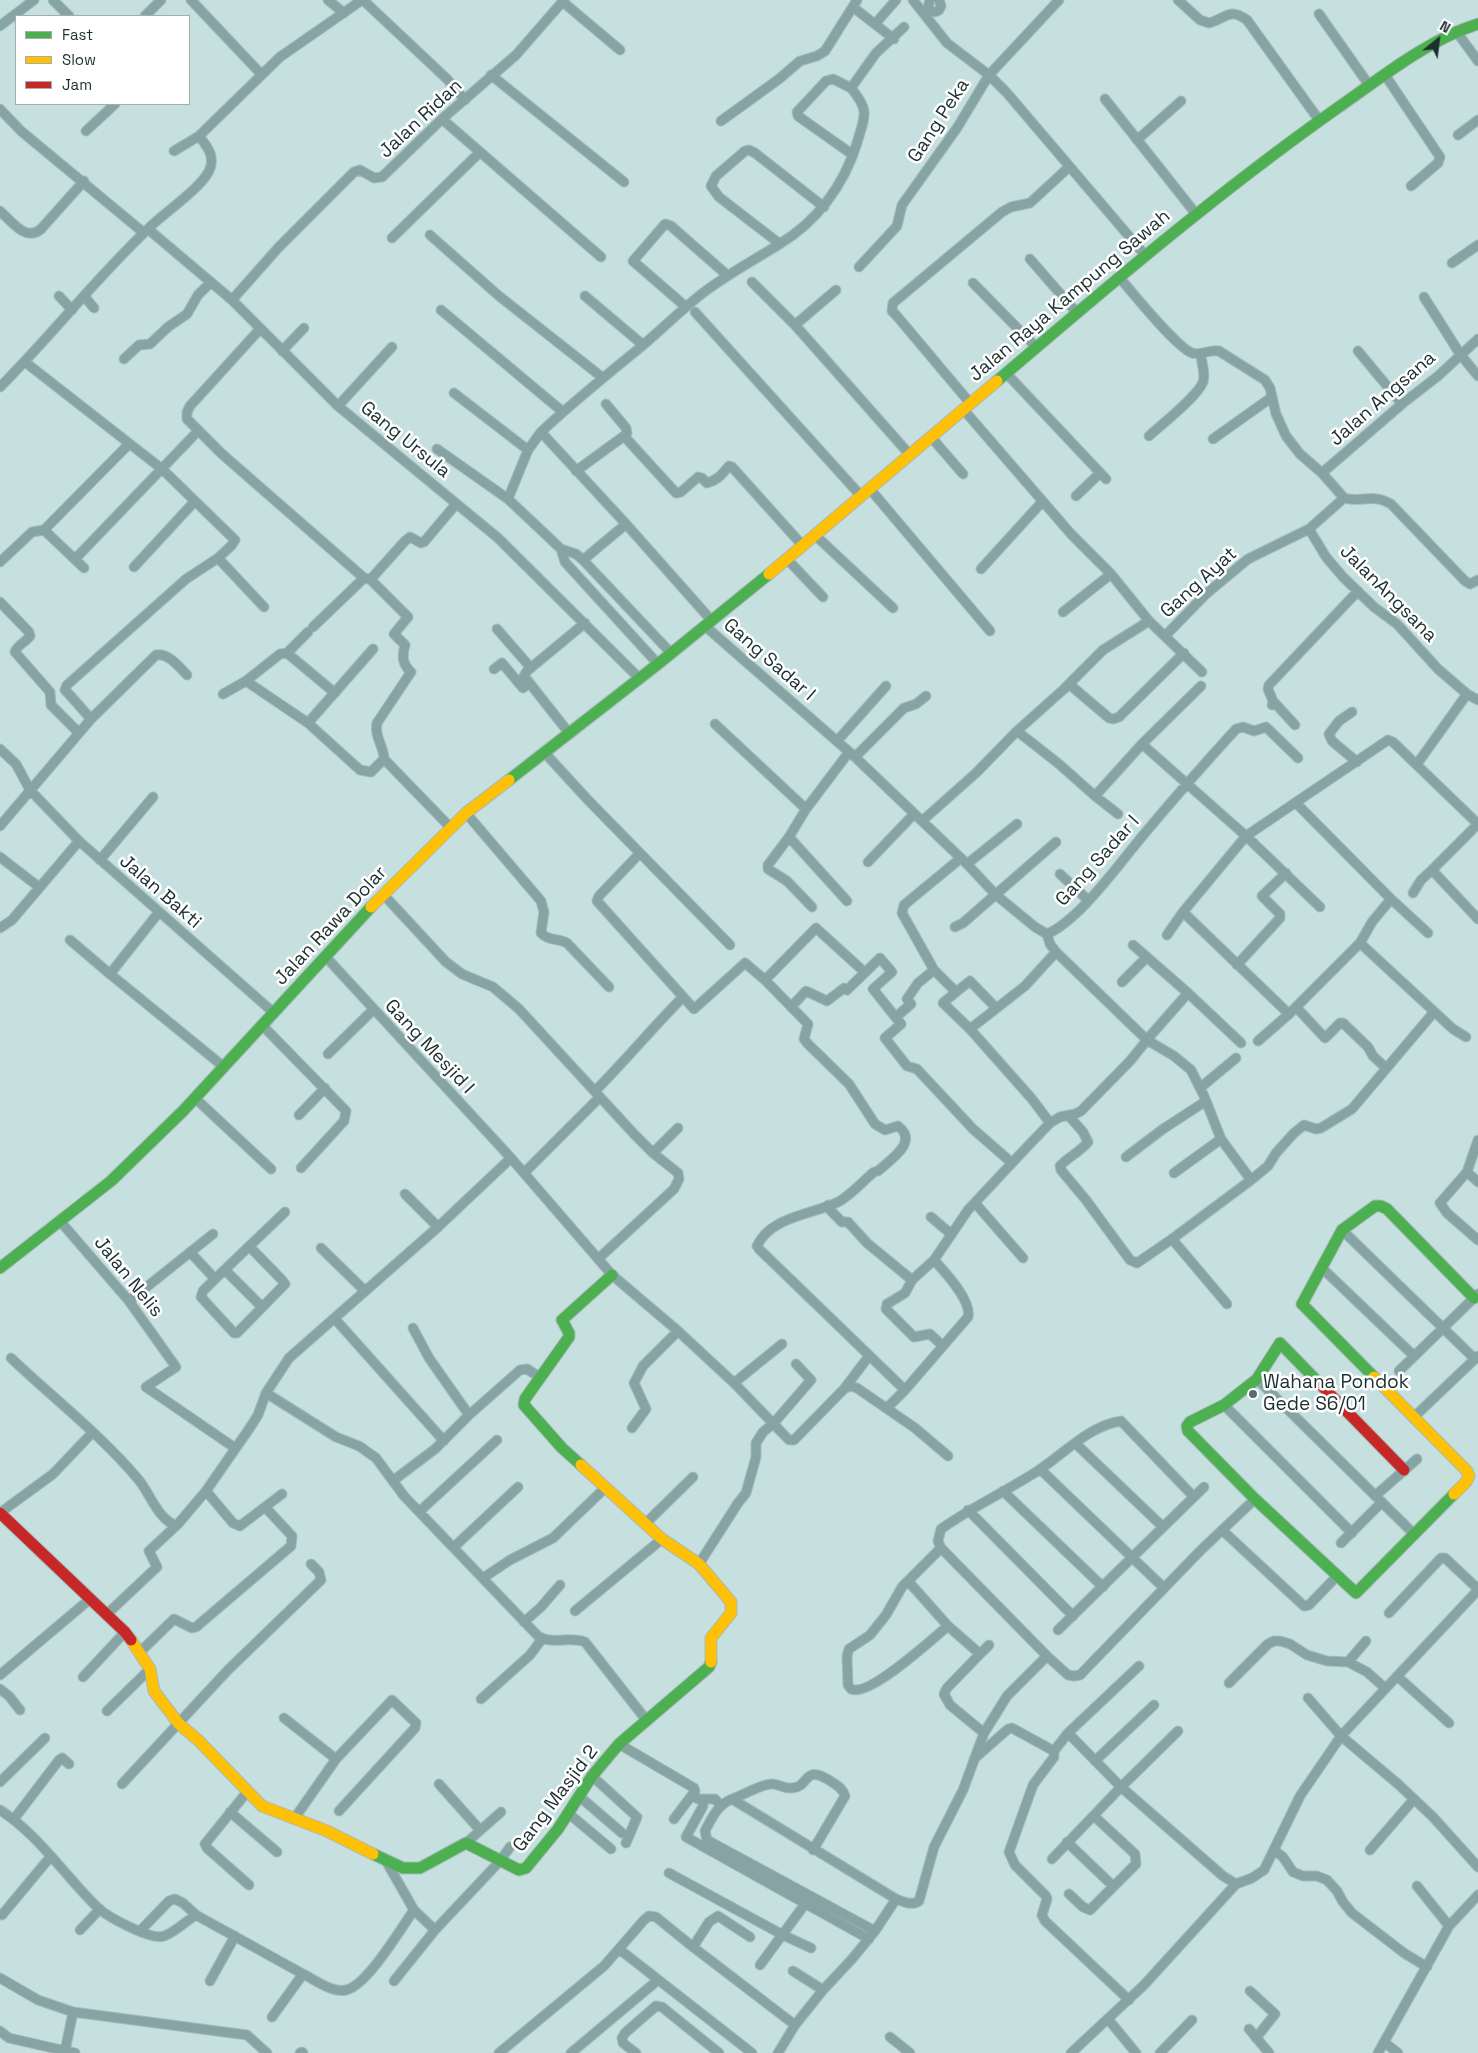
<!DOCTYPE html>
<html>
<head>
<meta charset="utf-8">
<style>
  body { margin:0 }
  #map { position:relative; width:1478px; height:2053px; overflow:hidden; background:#c6e0e0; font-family:"Space Grotesk",sans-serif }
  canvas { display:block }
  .legend { position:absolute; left:15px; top:15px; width:175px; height:90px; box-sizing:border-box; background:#fff; border:1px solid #a5acac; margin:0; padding:6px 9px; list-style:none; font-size:15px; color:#1d3030 }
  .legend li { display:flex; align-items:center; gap:10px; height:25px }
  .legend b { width:25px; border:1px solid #a5acac }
  .north { position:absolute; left:1413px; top:15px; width:50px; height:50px; -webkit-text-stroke:4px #fff; paint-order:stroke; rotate:29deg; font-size:14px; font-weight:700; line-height:20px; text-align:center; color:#1d3030 }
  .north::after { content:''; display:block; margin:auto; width:18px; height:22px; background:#1d3030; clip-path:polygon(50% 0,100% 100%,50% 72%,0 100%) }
</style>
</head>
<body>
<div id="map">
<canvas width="1478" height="2053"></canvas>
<ul class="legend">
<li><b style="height:6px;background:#4caf50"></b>Fast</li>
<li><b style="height:6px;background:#ffc107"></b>Slow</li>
<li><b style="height:6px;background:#c62828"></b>Jam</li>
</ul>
<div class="north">N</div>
</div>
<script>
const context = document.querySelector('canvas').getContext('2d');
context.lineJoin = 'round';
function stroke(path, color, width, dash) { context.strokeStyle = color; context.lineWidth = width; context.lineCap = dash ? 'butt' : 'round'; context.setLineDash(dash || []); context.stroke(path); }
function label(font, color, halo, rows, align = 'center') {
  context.font = font + ' "Space Grotesk",sans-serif'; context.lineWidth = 5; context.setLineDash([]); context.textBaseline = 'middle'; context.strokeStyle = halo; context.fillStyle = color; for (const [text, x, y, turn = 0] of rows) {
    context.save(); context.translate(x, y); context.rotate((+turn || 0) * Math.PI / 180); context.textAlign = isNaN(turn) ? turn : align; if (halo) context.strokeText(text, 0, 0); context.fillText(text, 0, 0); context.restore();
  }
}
const street = new Path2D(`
  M 53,0 L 69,16
  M 191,0 L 261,74
  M 328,0 L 344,13
  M 363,0 L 447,79 L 465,100
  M 913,0 L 947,43 L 989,75 L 1007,93 L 1145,255
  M 930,0 L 928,7 C 931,12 935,13 939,10 L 941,6 L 939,0
  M 1178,0 L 1200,20 L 1209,23 C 1227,18 1229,7 1247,20 L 1319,120
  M 563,2 L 620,50
  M 858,11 L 894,39
  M 1319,14 L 1369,85
  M 145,16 L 161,0
  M 875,24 L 896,0
  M 0,26 L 34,0
  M 1456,31 L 1478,61
  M 491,75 L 624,182
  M 1385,75 L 1440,157 L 1438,163 L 1411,186
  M 851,88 L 833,79 L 826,81 L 797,112 L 798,116 L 853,155
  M 1105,99 L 1196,214
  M 0,109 L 21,131 L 144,233
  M 442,119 L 601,257
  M 721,121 L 779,79 L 800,61 L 817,56 L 825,51 L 857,0
  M 86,131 L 115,104
  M 1458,135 L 1478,120
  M 1137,140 L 1181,101
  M 174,151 L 199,136
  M 0,211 C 12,222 26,242 41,229 L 84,181
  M 148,229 L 232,300 L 338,406 L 498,538 L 639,678
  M 430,235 L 499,296 L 603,378
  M 392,238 L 480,152
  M 780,244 L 719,197 L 711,186 L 716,176 L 745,151 L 749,150 L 755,153 L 824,207
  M 1030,259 L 1077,313
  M 1452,263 L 1478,245
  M 859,267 L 897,226 L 902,205 L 957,128 L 989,75 L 1059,0
  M 1119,277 C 1133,293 1175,346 1192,353 C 1202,356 1209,349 1219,351 L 1265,380 L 1270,388 L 1276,414 L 1286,436 L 1300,454 L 1322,473 L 1344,498 L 1309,529 L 1326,557 L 1343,577 L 1374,607 L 1397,624 L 1438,669 L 1467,694 L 1417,764
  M 752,282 L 795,325 L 910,455
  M 973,283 L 1036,347
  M 59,296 L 72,310
  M 84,296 L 94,308
  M 585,296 L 643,345
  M 1424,297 L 1460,354 L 1478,376
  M 232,300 L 278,248 L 354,172 L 360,170 L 374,178 L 382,177 L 442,119 L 516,55 L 564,0
  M 686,307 L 633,261 L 665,224 L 671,226 L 727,275
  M 441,310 L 563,412
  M 695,312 L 861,496
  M 795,325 L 836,290
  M 260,329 L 190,406 L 187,412 L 187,419 L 222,454 L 364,578
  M 282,351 L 304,328
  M 1358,351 L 1402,404
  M 124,359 L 139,345 L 150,344 L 168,327 L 187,314 L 198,295 L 211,282
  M 25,362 L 162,469 L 235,540 L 231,546 L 218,558 L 186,579 L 67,685 L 65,690 L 68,693 L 91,719
  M 1006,373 L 1106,479
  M 0,387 C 51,336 96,278 149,228 C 164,213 200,189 209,171 C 216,157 207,146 199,136 L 280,57 L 362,0
  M 454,393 L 528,450
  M 970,403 L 896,315 L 892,311 L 893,303 L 1002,212 L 1011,207 L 1030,203 L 1069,167
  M 606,404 L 626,428 L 627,433 L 624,436
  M 338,406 L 392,347
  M 963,409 L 1071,534 L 1111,574 L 1149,621 L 1202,672
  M 541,432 L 626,524 L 712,621
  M 1149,436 C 1162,424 1198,396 1203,382 C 1206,374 1201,362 1201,354
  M 931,437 L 963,474
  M 1213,439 L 1272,397
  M 437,449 L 508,499
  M 576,471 L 624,436 L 676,493 L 681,492 L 698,477 L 702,478 L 707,483 C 718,480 722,474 729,466 L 732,467 L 803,546
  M 1322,473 L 1402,404 L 1438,376 L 1478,339
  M 870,489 L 990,631
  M 1076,496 L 1100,473
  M 1344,498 C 1362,503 1373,493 1391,504 L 1465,581 L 1470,584 L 1478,580
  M 44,530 L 129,444
  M 815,535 L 893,608
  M 561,549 L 565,562 L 658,664
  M 76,558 L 198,431
  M 218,558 L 264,607
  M 787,559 L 823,597
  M 583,560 L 626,524
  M 0,562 L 32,532 L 44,530 L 84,568
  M 134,567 L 195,501
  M 981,569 L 1042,502
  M 370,580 L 405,541 L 410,537 L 421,543 L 424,542 L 456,504
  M 0,602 L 29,632 L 30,636 C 26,642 17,645 15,652 L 50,692 L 51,705 L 79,733
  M 1063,612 L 1111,574
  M 705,626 L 855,757 L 967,864 L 996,895 L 1035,927 L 1047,934 C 1080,920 1121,861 1145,833 C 1175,797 1205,763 1236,729 L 1243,727 L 1254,731 L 1266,727 L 1298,758
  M 313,627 L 364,578 L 370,579 L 408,617 L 394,634 L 405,645 C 402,656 402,664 411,672 L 377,723 C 374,737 384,746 384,759
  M 497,629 L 531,668
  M 1165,636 L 1206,594 L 1248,559 L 1309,529
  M 287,653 L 308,632
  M 671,653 L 583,560 L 576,554 L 561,549 L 508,499 L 528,450 L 541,432 C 573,402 608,374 642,346 C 661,330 679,312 699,296 C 724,276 751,262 778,245 C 817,222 844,185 857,143 C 865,115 870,111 851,88 L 876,53 L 904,27
  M 494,669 L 502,663 L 523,688 L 529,683
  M 246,681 L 308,723 L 360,770 L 371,772 L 384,759 L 450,827
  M 1069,684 L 1109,718 L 1113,719 L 1119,717 L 1184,653
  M 223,694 L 246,681 L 280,654 L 287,653 L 335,693
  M 1467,694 L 1478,700
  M 1273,701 L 1295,725
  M 1272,705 L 1273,701 L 1268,689 L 1269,685 L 1358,591
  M 1352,712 L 1339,721 L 1329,734 L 1332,741 L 1357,762
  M 308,723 L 373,649
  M 715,724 L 806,809
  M 1017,731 L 1059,764 L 1095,796 L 1142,744 L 1201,686
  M 569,733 L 524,676 L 527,671 L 585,623
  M 837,741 L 886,686
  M 1142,744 L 1246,836 L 1388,740 L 1393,742 L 1478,824
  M 0,749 L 16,764 L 30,790 L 79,841 L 274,1013
  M 544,752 L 588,800 L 730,945
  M 855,757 L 904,708 L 916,704 L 926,696
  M 1095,796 L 1118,814
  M 466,813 L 541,901 L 544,912 L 541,933 C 548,941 558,938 567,943 L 609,987
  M 922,821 L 976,773 L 1017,731 L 1064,689 L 1103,650 L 1149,621
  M 1478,824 L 1432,870 L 1478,919
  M 0,826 L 91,719 L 156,655 C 169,653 179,667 187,675
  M 789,837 L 847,901
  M 640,853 L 599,896 L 597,901 L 694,1009 L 745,963 L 765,980 L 808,1024 L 804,1039 L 807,1043 L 849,1084 L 875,1124 L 885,1130 L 898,1126 C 919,1142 891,1159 878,1171 L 874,1172 C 863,1181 851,1195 838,1202 C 812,1215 771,1216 757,1246 L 759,1249 L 905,1390
  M 0,857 L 39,887
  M 961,858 L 904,905 L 902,913 L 934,970 L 956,992 L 970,981 L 996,1008
  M 100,860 L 153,797
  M 868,862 L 914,814
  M 967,864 L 1017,824
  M 1060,874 L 1088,900
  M 1413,893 L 1421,880 L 1432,870
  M 383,894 L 446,962 L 462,974 L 493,987 L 519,1009 L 634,1134 L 653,1153 L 678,1173 L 679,1179 L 674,1189 L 598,1259
  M 1391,899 L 1428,933
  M 812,907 L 787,881 L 768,869 L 768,865 L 789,837 L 806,809 L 849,752
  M 159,912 L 110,974 L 224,1067
  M 1183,912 L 1289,1014
  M 955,927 L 963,923 L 1056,842
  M 0,928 L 12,920 L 79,841
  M 1047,934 L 1050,944 L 1056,952 L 1147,1040 L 1174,1056 L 1191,1070 L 1204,1096 L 1221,1139 L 1251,1180
  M 1167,935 L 1183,912 L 1246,836 L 1320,907
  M 70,940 L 110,974
  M 1360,943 L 1453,1029 L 1466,1037
  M 1133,945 L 1188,993 L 1241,1043
  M 325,956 L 511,1158 L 612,1275 L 678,1331 L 734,1383 L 789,1440 L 794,1440 L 844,1389 L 850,1386 L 857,1388 L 915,1428 L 948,1456
  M 1237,965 L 1280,918 L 1280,914 L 1262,896 L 1286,873
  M 765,980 L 816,928 L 860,968
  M 1122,982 L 1147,957
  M 956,992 L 943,1003 L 970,1029
  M 791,1007 L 806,991 L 827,1001 L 844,988 L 847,990 L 880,958 L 892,972 L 873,989 L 901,1024 L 885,1038 L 907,1066 L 917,1069 L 973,1129 L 1012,1163
  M 1296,1007 L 1325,1038 L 1340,1023 L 1343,1023 L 1368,1047 L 1373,1056 L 1386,1068
  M 896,1017 L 911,1004 L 907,999 L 918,983 L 934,970
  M 262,1025 L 346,1111 L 344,1121 L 301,1168
  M 1258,1041 L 1289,1014 L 1360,943 L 1372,922 L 1391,899 L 1296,803
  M 328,1054 L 373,1010
  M 1200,1088 L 1236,1058
  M 595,1091 C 626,1060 653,1027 683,997
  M 196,1099 L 271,1169
  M 299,1115 L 325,1088
  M 1069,1116 L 1083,1132 L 1088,1142 C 1080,1152 1068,1157 1060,1166 L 1061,1170 L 1086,1200 L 1130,1260 L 1137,1263 L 1172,1239 L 1251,1180 L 1268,1166 L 1276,1153 L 1294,1133 L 1304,1125 L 1316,1129 L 1321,1128 L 1352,1109 L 1434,1012
  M 1050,1123 L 1032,1099 L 970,1029 L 1025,986 L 1056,952
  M 1478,1140 L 1467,1172 L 1440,1203 L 1447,1213 L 1478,1240
  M 653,1153 L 678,1128
  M 1126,1157 L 1163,1129 L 1206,1101
  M 1467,1172 L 1478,1182
  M 524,1173 L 600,1097
  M 1174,1173 L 1221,1139
  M 405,1194 L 438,1227
  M 975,1203 L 1023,1258
  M 828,1205 L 830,1210 L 842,1222 L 848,1222 L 867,1243 L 912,1280
  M 931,1217 L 951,1234
  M 60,1221 L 129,1301 L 176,1367 L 146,1387 L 235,1448
  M 1342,1230 L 1475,1359
  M 1172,1239 L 1227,1304
  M 321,1248 L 365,1291
  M 190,1252 L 215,1279 L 285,1212
  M 1322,1268 L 1414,1356
  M 225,1270 L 262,1307
  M 215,1279 L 203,1291 L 201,1297 L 234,1333 L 237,1333 L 285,1284 L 282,1280 L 249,1246
  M 129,1301 L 213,1234
  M 335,1319 L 444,1441
  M 413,1328 L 429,1358 L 469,1415
  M 943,1346 L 930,1334 L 914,1337 L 886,1309 L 887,1304 L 905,1293 L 912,1280 L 934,1260 L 968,1210 L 1027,1147 L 1050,1123 L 1060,1117 L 1075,1114 L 1081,1111 L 1130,1061 L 1151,1035 L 1188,993
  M 11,1358 C 53,1398 101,1435 138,1479 C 150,1493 158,1520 176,1525
  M 1399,1371 L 1478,1294
  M 1257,1379 L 1414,1534
  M 734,1383 L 782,1344
  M 844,1389 L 869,1356
  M 266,1393 L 336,1437 L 359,1446 L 376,1458 L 404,1496 L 538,1636 C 551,1645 571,1636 585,1642 L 647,1721
  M 1224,1405 L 1352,1533
  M 887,1408 L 905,1390 L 968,1317 C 972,1301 945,1272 934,1260
  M 1413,1418 L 1478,1356
  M 632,1428 L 646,1409 L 634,1383 L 643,1366 L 678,1331
  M 1075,1443 L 1162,1526
  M 1040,1469 L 1164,1588
  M 394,1480 L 435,1449 L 469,1415 L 520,1370 L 527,1369 L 541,1378
  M 206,1491 L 233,1523 L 240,1526 L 282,1494
  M 1003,1491 L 1103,1587
  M 1193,1496 L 1121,1421 C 1089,1426 1066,1452 1039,1470 C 1007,1491 972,1507 941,1529 L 938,1541 L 941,1548 L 1047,1656 L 1068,1675 L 1074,1676 L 1080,1675 L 1201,1550 L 1255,1499
  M 1375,1496 L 1417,1459
  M 968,1510 L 1073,1616
  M 420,1511 L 497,1440
  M 1,1512 L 53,1474 L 92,1433
  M 645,1524 L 693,1477
  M 1222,1530 L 1304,1606 L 1309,1605 L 1337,1576
  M 1341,1543 L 1382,1502
  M 454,1547 L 518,1487
  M 941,1548 L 902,1587 L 886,1615 L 870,1635 L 849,1649 L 847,1656 L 848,1685 L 851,1689 C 869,1698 933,1638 948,1626
  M 699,1564 L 738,1503 L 746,1493 L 756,1457 L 756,1443 L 763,1432 L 773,1424 L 811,1380 L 796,1364
  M 483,1578 L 510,1560 L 553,1538 L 605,1488
  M 908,1581 L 948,1626 L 980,1654 L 947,1688 L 944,1694 L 950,1705 L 984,1733
  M 575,1611 L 662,1539
  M 1389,1613 L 1441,1558 L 1445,1558 L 1478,1589
  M 106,1615 L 157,1567 L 149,1551 L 178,1524 L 206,1491 L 249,1429 L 258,1415 L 266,1393 L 289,1358 L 438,1227 L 511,1158
  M 524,1622 L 541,1607 L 560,1585
  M 1058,1630 L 1204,1487
  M 140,1652 L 174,1619 L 192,1628 L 196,1627 L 291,1546 L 292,1536 L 265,1507
  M 980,1654 L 989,1645
  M 1348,1662 L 1366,1641
  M 0,1675 L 90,1599
  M 1397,1676 L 1449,1723
  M 83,1677 L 125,1632
  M 1229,1683 L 1268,1644 L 1274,1641 L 1280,1641 L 1290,1644 L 1307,1655 L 1327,1661 L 1348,1662 L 1367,1672 L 1385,1688
  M 0,1689 L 9,1696 L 20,1710
  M 1308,1698 L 1341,1736 L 1398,1784 L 1433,1817 L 1478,1867
  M 481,1699 L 530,1655 L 542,1639
  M 107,1711 L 150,1669
  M 284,1718 L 336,1759 L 294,1819
  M 1068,1733 L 1121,1787 L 1223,1876 L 1236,1884 L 1252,1878 L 1264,1870 L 1300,1796 L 1341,1736 L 1478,1590
  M 619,1744 L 694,1788 L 695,1791 L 674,1819
  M 336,1759 L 392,1700 L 416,1723 L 415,1728 L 339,1811
  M 974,1759 L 1008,1729 L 1012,1728 L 1054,1751
  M 1095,1761 L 1154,1705
  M 592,1776 L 637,1817 L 626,1843
  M 0,1782 L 45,1738
  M 122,1784 L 228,1670 L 321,1580 L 319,1572 L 311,1564
  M 439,1784 L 480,1830
  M 247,1792 L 205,1844 L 207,1848 L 249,1885
  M 579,1796 L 622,1833
  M 693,1796 L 698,1799 L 715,1799 L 720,1805
  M 732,1799 C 744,1795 761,1784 772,1784 C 779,1784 785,1789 791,1788 C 811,1788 802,1762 832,1782 C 838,1786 843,1789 845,1796 L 813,1850
  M 703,1806 L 686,1837 L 869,1939
  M 0,1810 C 39,1835 65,1876 98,1908 C 108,1917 152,1941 164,1936 C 175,1932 186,1921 196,1915
  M 230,1812 L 277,1852
  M 568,1813 L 611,1849
  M 14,1819 L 59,1760 L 62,1758 L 69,1764
  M 1067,1842 L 1113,1886
  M 466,1843 L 501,1812
  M 1274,1850 L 1283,1857 L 1293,1872 L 1303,1876 L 1317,1876 L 1327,1880 L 1337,1891 L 1343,1902 L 1352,1913 L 1404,1953 L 1427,1967
  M 1370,1850 L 1414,1799
  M 1052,1859 L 1121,1787 L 1178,1731
  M 669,1873 L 783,1935 L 811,1948
  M 1417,1886 L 1449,1926
  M 1069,1894 L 1083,1907 L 1090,1910 L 1136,1864 L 1135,1854 L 1094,1816
  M 2,1915 L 51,1856
  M 80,1930 L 100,1909
  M 435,1930 L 500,1861 L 510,1847
  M 140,1931 L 169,1901 L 175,1899 L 183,1903 L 196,1915 L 303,1974 L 272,2017
  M 875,1931 L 707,1840 L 705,1831 C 712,1818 717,1805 732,1799 L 896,1899 C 904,1902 912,1906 919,1901 L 934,1847 L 963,1790 L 984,1733 L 1007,1696 L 1047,1656
  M 693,1947 L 709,1922 L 718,1916 L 750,1937
  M 619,1949 L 752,2053
  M 760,1965 L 805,1904
  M 793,1971 L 823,1990
  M 303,1974 C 315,1980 332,1993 346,1990 C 367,1986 401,1928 414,1910 L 386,1861
  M 0,1978 L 38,2000 L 73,2012 L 247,2035 L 267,2053
  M 210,1981 L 235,1936
  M 394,1981 L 435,1930 L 414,1910
  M 1250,1991 L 1275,2014 L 1256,2038
  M 1129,2000 L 1045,1921 L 1042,1915 L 1047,1899 L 1046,1896 L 1015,1865 L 1009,1852 L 1033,1785 L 1054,1757 L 1054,1751 L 1068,1733 L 1139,1666
  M 1108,2019 L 1136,2053
  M 1249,2029 L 1269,2053
  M 0,2031 L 9,2038 L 75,2053
  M 890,2037 L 910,2053
  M 1384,2042 L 1398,2053
  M 65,2051 L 73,2012
  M 300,2053 L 302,2052 L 303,2053
  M 499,2053 L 604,1966 L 644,1920 L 649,1916 L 656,1917 L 693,1947 L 795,2025
  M 571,2053 L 658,1980
  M 636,2053 L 623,2043 L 622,2038 L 625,2033 L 656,2006 L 662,2007 L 719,2053
  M 778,2053 L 795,2025 L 823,1990 L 852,1959 L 875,1931 L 896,1899
  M 1071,2053 L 1144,1985 L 1236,1884
  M 1160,2053 L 1192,2020
  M 1378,2053 L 1449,1926 L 1478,1895`);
const fast = new Path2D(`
  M 997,381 C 1107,287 1217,193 1336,109 C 1381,78 1425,41 1478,24
  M 509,780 L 658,664 L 769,574
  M 0,1268 L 111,1181 L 183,1111 L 371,907
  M 1374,1377 L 1302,1304 L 1342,1230 L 1375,1206 L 1381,1206 L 1387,1209 L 1474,1298
  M 1319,1383 L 1280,1343 L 1257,1379 L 1224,1405 L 1190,1422 L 1187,1426 L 1188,1431 L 1255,1499 L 1356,1593 L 1454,1494
  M 581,1465 L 562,1448 L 524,1405 L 525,1399 L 569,1337 L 569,1333 L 562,1320 L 612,1275
  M 373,1854 L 403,1868 L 420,1868 L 466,1843 L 519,1870 L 526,1868 L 558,1829 L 592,1776 L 619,1744 L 709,1667 L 711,1662`);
const slow = new Path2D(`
  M 769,574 L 997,381
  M 371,907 L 466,813 L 509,780
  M 1374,1377 L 1467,1471 L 1469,1476 L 1466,1482 L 1454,1494
  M 581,1465 L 662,1539 L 699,1564 L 731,1602 L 731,1613 L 711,1638 L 711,1662
  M 131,1640 L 150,1669 L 154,1691 L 179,1724 L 198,1740 L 262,1806 L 327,1831 L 373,1854`);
const jam = new Path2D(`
  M 1319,1383 L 1404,1470
  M 0,1513 L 125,1632 L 131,1640`);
stroke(street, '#a7bbbb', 11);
stroke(fast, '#a7bbbb', 13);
stroke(slow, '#a7bbbb', 13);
stroke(jam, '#a7bbbb', 13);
stroke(street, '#87a4a4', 9);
stroke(fast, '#4caf50', 11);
stroke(slow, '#ffc107', 11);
stroke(jam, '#c62828', 11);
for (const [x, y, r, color] of [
  [1253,1394,5,"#586e6e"]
]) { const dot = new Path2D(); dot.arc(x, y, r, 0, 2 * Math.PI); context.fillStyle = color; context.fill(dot); stroke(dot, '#fff', 2); }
label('19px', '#1d3030', '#fff', [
  ["Jalan Ridan",421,119,-43],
  ["Gang Peka",939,121,-57],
  ["Jalan Raya Kampung Sawah",1070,296,-40],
  ["Jalan Angsana",1383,399,-41],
  ["Gang Ursula",405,440,39],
  ["Gang Ayat",1199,583,-42],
  ["JalanAngsana",1388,594,45],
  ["Gang Sadar I",769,660,41],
  ["Gang Sadar I",1098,861,-48],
  ["Jalan Bakti",160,892,41],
  ["Jalan Rawa Dolar",331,926,-47],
  ["Gang Mesjid I",429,1047,47],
  ["Jalan Nelis",128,1277,51],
  ["Gang Masjid 2",556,1799,-53]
]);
label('19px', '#1d3030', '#fff', [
  ["Wahana Pondok",1263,1383],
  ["Gede S6/01",1263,1405]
], 'left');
</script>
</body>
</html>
